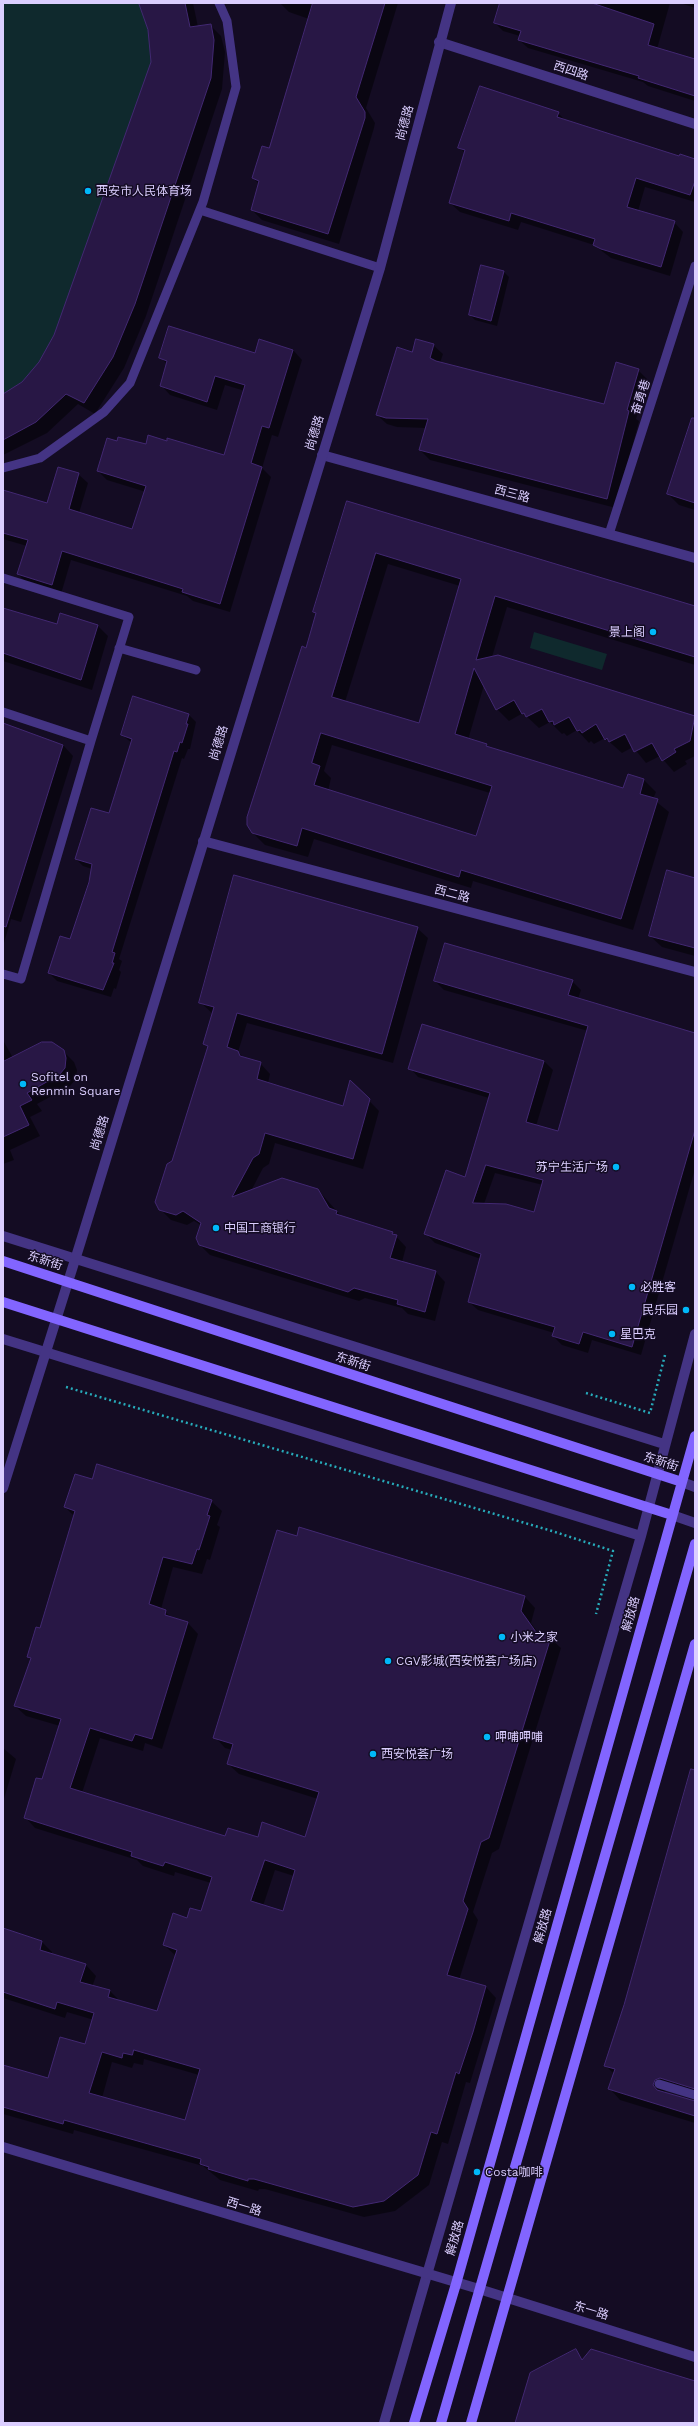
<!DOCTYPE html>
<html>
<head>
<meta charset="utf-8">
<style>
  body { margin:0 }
  #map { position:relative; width:698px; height:2426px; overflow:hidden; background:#140c23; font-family:"Work Sans",sans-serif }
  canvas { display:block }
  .frame { position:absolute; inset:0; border:4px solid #dbceff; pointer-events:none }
</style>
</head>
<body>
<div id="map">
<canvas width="698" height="2426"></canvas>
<div class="frame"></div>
</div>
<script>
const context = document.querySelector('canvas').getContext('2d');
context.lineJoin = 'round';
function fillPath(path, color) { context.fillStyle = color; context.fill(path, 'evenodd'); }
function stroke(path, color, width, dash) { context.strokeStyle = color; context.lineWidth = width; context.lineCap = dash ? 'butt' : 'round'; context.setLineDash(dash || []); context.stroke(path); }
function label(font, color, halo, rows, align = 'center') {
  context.font = font + ' "Work Sans","Noto Sans SC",sans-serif'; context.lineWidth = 3; context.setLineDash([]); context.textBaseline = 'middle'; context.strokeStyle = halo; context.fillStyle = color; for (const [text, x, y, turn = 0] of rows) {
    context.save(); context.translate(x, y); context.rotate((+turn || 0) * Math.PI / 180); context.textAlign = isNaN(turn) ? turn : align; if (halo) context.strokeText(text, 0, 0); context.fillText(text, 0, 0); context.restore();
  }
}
fillPath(new Path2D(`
  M 3,3 L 185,3 L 190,27 L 211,24 L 214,40 L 211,78 L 135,304 L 113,357 L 84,403 L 66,394 L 36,422 L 3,440 Z
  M 534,632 L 607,654 L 602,670 L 530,648 Z`), '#0f292d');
fillPath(new Path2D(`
  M 140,3 L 193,3 L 198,27 L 210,25 L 221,36 L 225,52 L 222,89 L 146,316 L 124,368 L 95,414 L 78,404 L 47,433 L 3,455 L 3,395 L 22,382 L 40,362 L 55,335 L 152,62 L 149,30 Z
  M 280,3 L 398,3 L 366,108 L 375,123 L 374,128 L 339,244 L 262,220 L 252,210 L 259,184 L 253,178 L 270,149 L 309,19 L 289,12 Z
  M 501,3 L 670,3 L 657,49 L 695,60 L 695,101 L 648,86 L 643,82 L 528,48 L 519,40 L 520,36 L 503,31 L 495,23 Z
  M 680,3 L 695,3 L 695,8 Z
  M 558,113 L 567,122 L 680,157 L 695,160 L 695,202 L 645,187 L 638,211 L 674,222 L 683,232 L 670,276 L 611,258 L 594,245 L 521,222 L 518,230 L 460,212 L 450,203 L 465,153 L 460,148 Z
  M 504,272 L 509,277 L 497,326 L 475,320 L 470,315 Z
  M 433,345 L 443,354 L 440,363 L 604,405 L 638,370 L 648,380 L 636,419 L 639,421 L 616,508 L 430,460 L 420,450 L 426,428 L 397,427 L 387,424 L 377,415 L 413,353 Z
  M 293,350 L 302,360 L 278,437 L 272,435 L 262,468 L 271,477 L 230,612 L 193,601 L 187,596 L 71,560 L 61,594 L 27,583 L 18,574 L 27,546 L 3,539 L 3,491 L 48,505 L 78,474 L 88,483 L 79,513 L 133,530 L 146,492 L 107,480 L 98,471 L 117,442 L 225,456 L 245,391 L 225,385 L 217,410 L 170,395 L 161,385 L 167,364 L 161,358 L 256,355 Z
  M 695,411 L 695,510 L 679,505 L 668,494 Z
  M 347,502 L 695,608 L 695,665 L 507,607 L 492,657 L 498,656 L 695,717 L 695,756 L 685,761 L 687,764 L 674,772 L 660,756 L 646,763 L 633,747 L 622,753 L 605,738 L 594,744 L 591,741 L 589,743 L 577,730 L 567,736 L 564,733 L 562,734 L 550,722 L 539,728 L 523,713 L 509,721 L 497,709 L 484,685 L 468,740 L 486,745 L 490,748 L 623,790 L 628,775 L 644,780 L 656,792 L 653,799 L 669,812 L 633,930 L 473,881 L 471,888 L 314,839 L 308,857 L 265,845 L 253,833 L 317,615 L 314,612 ZM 388,564 L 460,586 L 419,725 L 345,702 ZM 332,745 L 490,793 L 476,837 L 328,791 L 331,778 L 324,771 Z
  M 3,609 L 57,626 L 98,626 L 108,636 L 92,690 L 3,661 Z
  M 188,714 L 196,722 L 190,749 L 188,749 L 184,759 L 182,758 L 119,959 L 122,961 L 119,970 L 121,972 L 116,989 L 114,988 L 111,997 L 57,981 L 49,973 L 71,940 L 92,869 L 83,866 L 76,859 L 109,815 L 132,743 L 122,735 Z
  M 3,724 L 63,745 L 73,756 L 21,922 L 11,919 L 4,943 Z
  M 695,878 L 695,956 L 662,947 L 650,936 Z
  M 417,928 L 428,938 L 393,1063 L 247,1023 L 238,1052 L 244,1058 L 260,1063 L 270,1074 L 268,1083 L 343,1107 L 351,1082 L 379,1111 L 363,1169 L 275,1143 L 269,1164 L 263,1168 L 251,1191 L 318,1190 L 342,1217 L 393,1233 L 406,1247 L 402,1262 L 435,1271 L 445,1282 L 435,1321 L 408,1314 L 402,1308 L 365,1298 L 359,1301 L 210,1255 L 199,1244 L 201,1225 L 194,1221 L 187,1225 L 171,1220 L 160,1209 L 209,1048 L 205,1044 L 213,1014 L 200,1002 Z
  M 435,981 L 572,981 L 581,990 L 578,999 L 695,1034 L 695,1169 L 641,1355 L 592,1340 L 588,1353 L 562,1345 L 553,1336 L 554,1333 L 478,1310 L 469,1302 L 481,1259 L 435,1243 L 426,1234 L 466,1178 L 489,1098 L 418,1077 L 410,1068 L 544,1061 L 553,1070 L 536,1126 L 558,1132 L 588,1031 L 444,990 ZM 495,1173 L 543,1185 L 535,1213 L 484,1204 Z
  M 3,1040 L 13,1058 L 63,1051 L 74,1062 L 77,1070 L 76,1079 L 70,1086 L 37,1104 L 42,1111 L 30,1117 L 40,1136 L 10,1150 L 14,1160 L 3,1164 Z
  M 93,1481 L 211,1501 L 222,1511 L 217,1525 L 220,1527 L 210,1560 L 207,1559 L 202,1574 L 173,1567 L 161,1609 L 174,1619 L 188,1623 L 198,1634 L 162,1749 L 145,1743 L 143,1751 L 100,1738 L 82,1793 L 226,1838 L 306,1838 L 318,1799 L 239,1774 L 228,1764 L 232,1750 L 225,1748 L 215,1737 L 300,1529 L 525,1597 L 535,1608 L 531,1623 L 539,1634 L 550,1638 L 561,1648 L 499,1849 L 492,1853 L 473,1912 L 478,1920 L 459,1980 L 486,1987 L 496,1998 L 470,2083 L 466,2082 L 448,2144 L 442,2142 L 429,2185 L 395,2211 L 364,2217 L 265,2189 L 259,2189 L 258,2191 L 220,2180 L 203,2166 L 74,2130 L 73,2134 L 3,2114 L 3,2067 L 48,2079 L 86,2045 L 94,2020 L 67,2012 L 65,2018 L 3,1998 L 3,1929 L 42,1942 L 52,1952 L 52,1954 L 86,1965 L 96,1976 L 92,1987 L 110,1991 L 120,2001 L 158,2013 L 176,1956 L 164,1945 L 188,1919 L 202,1912 L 211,1883 L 175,1872 L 174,1876 L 143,1866 L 137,1860 L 35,1828 L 25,1817 L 43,1781 L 60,1726 L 26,1716 L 15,1706 L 31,1660 L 28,1657 L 40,1629 L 74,1516 L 65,1507 ZM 275,1870 L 294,1876 L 284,1912 L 263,1906 ZM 144,2059 L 199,2075 L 186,2122 L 102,2098 L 112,2062 L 132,2068 L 134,2063 L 143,2065 Z
  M 3,1748 L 16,1759 L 3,1802 Z
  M 695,1795 L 695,2096 L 666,2090 L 664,2093 L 695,2101 L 695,2123 L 620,2100 L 610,2089 L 614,2074 L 606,2066 Z`), '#0007');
const building = new Path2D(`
  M 139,3 L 185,3 L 190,27 L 211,24 L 214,40 L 211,78 L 135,304 L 113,357 L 84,403 L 66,394 L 36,422 L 3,440 L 3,394 L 22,382 L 39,362 L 54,335 L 151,62 L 148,30 Z
  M 313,3 L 385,3 L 356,97 L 365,112 L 365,118 L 328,234 L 251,210 L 259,181 L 252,178 L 262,146 L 269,148 Z
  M 500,3 L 592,3 L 654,24 L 648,45 L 695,59 L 695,96 L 638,78 L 639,76 L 518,40 L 521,31 L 494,23 Z
  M 480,86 L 559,112 L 557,117 L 679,156 L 680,154 L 695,159 L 695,181 L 690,195 L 636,178 L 627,207 L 675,221 L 661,267 L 601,249 L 593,245 L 595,239 L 511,213 L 509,221 L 449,203 L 465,150 L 458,148 Z
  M 481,265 L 504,271 L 491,321 L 469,315 Z
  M 169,326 L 255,353 L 259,339 L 293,350 L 269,428 L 262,426 L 251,463 L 262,467 L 220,604 L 182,592 L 183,589 L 62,551 L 52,585 L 17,574 L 28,540 L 3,533 L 3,490 L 47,503 L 58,467 L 79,473 L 69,509 L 132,529 L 146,486 L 97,471 L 107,438 L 117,441 L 118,437 L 146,444 L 148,435 L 167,441 L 167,438 L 224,455 L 245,385 L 215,376 L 207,402 L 160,386 L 167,361 L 159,358 Z
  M 416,339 L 434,344 L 430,358 L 436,361 L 604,404 L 616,362 L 639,369 L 627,410 L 629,411 L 607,499 L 419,450 L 428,419 L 386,418 L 376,415 L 397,347 L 412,352 Z
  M 692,418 L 695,418 L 695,503 L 667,494 Z
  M 347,501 L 695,606 L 695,657 L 495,596 L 476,660 L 498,655 L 695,716 L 690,741 L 674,749 L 676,752 L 662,761 L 652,743 L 634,752 L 625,734 L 609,742 L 607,738 L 605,740 L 596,724 L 582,733 L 580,730 L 577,731 L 569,717 L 554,725 L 553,721 L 549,722 L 542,709 L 526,717 L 524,713 L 522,714 L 514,700 L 496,710 L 474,668 L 455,734 L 487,744 L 486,746 L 623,788 L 628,774 L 644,779 L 640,794 L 658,799 L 621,919 L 461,870 L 459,877 L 302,828 L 297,846 L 252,833 L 247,825 L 247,817 L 302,646 L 306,648 L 316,613 L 313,612 ZM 376,553 L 461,579 L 419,723 L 332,697 ZM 321,733 L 492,786 L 476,836 L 314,785 L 320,766 L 312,763 Z
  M 3,608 L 57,624 L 60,613 L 98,625 L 81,680 L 3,653 Z
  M 133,696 L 189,714 L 186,724 L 188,724 L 182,743 L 180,742 L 177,752 L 174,751 L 112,952 L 115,953 L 112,963 L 114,963 L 103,990 L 48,973 L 60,936 L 70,939 L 89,882 L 92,864 L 75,859 L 91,808 L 109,813 L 132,739 L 121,735 Z
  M 3,723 L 63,745 L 6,927 L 3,926 Z
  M 667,870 L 695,878 L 695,948 L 649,936 Z
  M 234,875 L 418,927 L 382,1054 L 237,1013 L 227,1047 L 238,1051 L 240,1056 L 261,1062 L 257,1079 L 343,1106 L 350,1080 L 370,1099 L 353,1159 L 265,1133 L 259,1154 L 253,1158 L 232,1197 L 282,1178 L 318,1189 L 329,1208 L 337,1211 L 336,1214 L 393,1232 L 392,1234 L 397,1235 L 390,1258 L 436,1271 L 425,1312 L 397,1304 L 398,1300 L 354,1288 L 348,1292 L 199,1245 L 196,1238 L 201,1223 L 183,1211 L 176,1215 L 159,1210 L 155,1202 L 167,1164 L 172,1161 L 208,1046 L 203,1044 L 214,1007 L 199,1003 Z
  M 445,943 L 573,980 L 568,995 L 695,1033 L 695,1130 L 632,1347 L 583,1332 L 579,1344 L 552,1336 L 555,1327 L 468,1302 L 481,1254 L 424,1234 L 446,1170 L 465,1177 L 490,1093 L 408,1069 L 422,1024 L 544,1061 L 526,1122 L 558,1131 L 588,1026 L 434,981 ZM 486,1165 L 543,1180 L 534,1212 L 506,1204 L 473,1203 Z
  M 42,1042 L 52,1042 L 64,1050 L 66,1058 L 65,1068 L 59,1075 L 27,1093 L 32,1100 L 20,1106 L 29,1125 L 3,1137 L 3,1062 Z
  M 97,1464 L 212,1500 L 207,1515 L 210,1516 L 199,1550 L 197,1549 L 192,1564 L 163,1557 L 149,1604 L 166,1610 L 165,1615 L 188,1622 L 152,1739 L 135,1734 L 132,1741 L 90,1728 L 70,1788 L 225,1836 L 228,1828 L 258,1837 L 262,1822 L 305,1837 L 319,1792 L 227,1764 L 233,1744 L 213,1738 L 277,1530 L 297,1536 L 299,1527 L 525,1596 L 521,1611 L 536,1632 L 551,1637 L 489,1838 L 481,1842 L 463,1901 L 468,1909 L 447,1975 L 486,1986 L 473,2032 L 459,2074 L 456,2072 L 437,2134 L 431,2132 L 418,2175 L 384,2201 L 353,2207 L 254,2179 L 248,2179 L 248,2181 L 208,2169 L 209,2167 L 200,2164 L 201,2159 L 64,2120 L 63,2124 L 3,2107 L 3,2065 L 48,2078 L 60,2037 L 85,2044 L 94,2013 L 57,2002 L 55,2009 L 3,1992 L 3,1928 L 42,1941 L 40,1950 L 86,1964 L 80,1982 L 110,1990 L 108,1997 L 157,2011 L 177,1950 L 163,1945 L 173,1913 L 187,1918 L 190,1908 L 201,1911 L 212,1877 L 165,1862 L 163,1866 L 131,1856 L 132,1852 L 24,1818 L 36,1778 L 42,1779 L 61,1719 L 14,1706 L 31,1658 L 27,1657 L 36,1627 L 40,1628 L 75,1511 L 64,1507 L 75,1474 L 92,1479 ZM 265,1860 L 295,1870 L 283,1911 L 251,1901 ZM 134,2050 L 200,2069 L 185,2120 L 89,2093 L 102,2052 L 122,2058 L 123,2053 L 132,2055 Z
  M 691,1769 L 695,1770 L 695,2089 L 660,2078 L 655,2080 L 653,2085 L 657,2090 L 695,2101 L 695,2116 L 608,2089 L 615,2069 L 604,2066 L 624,2005 Z
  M 576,2349 L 582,2360 L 591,2349 L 695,2381 L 695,2423 L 515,2423 L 530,2373 Z`);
fillPath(building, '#281745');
stroke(building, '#422872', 1);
stroke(new Path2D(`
  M 66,1387 L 552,1531 L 613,1551 L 596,1614
  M 586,1393 L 650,1413 L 665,1355`), '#27abba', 2.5, [2, 3]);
stroke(new Path2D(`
  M 200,210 L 380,268
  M 3,468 L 40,458 L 104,412 L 130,383 L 203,202 L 236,87 L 227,21 L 219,3
  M 609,534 L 695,266
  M 3,578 L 129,617 L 91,741
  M 119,648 L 196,670
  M 3,712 L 91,741 L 21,979 L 3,974
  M 659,2084 L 695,2095`), '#443484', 9);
stroke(new Path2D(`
  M 439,42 L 695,124
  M 322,455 L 695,558
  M 203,841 L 695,972
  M 3,1236 L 664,1444
  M 3,1339 L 641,1536
  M 384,2423 L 641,1536 L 695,1334`), '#443484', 10);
stroke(new Path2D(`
  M 682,1482 L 695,1487
  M 3,1488 L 80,1244 L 380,268 L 451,3
  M 672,1515 L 695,1523
  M 3,2147 L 479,2289 L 695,2357`), '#443484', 10);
stroke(new Path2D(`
  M 3,1261 L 682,1482
  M 3,1302 L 672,1515
  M 414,2423 L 456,2284 L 695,1436
  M 441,2423 L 695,1544
  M 471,2423 L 695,1644`), '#8265ff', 10);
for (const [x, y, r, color] of [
  [88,191,4,"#00b8f9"],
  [653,632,4,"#00b8f9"],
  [23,1084,4,"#00b8f9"],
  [616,1167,4,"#00b8f9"],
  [216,1228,4,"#00b8f9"],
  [632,1287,4,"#00b8f9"],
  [686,1310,4,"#00b8f9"],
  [612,1334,4,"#00b8f9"],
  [502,1637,4,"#00b8f9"],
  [388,1661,4,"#00b8f9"],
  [487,1737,4,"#00b8f9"],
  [373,1754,4,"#00b8f9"],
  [477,2172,4,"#00b8f9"]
]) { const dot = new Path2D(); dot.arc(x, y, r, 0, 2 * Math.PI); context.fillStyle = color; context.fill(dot); stroke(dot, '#140c23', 1.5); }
label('12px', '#dbceff', '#140c23', [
  ["西四路",571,71,18],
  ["尚德路",405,123,-75],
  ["奋勇巷",641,397,-72],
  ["尚德路",315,433,-73],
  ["西三路",512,494,15],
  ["尚德路",219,743,-73],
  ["西二路",452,894,15],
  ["尚德路",100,1133,-73],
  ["东新街",45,1261,18],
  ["东新街",353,1362,18],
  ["东新街",661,1462,18],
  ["解放路",631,1614,-74],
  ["解放路",543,1926,-74],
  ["西一路",244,2207,17],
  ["解放路",455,2238,-74],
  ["东一路",591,2311,17]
]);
label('12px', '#dbceff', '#140c23', [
  ["西安市人民体育场",96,191],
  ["景上阁",645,632,"right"],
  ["Sofitel on",31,1077],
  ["Renmin Square",31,1091],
  ["苏宁生活广场",608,1167,"right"],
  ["中国工商银行",224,1228],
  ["必胜客",640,1287],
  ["民乐园",678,1310,"right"],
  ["星巴克",620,1334],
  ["小米之家",510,1637],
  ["CGV影城(西安悦荟广场店)",396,1661],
  ["呷哺呷哺",495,1737],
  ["西安悦荟广场",381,1754],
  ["Costa咖啡",485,2172]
], 'left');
</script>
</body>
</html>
